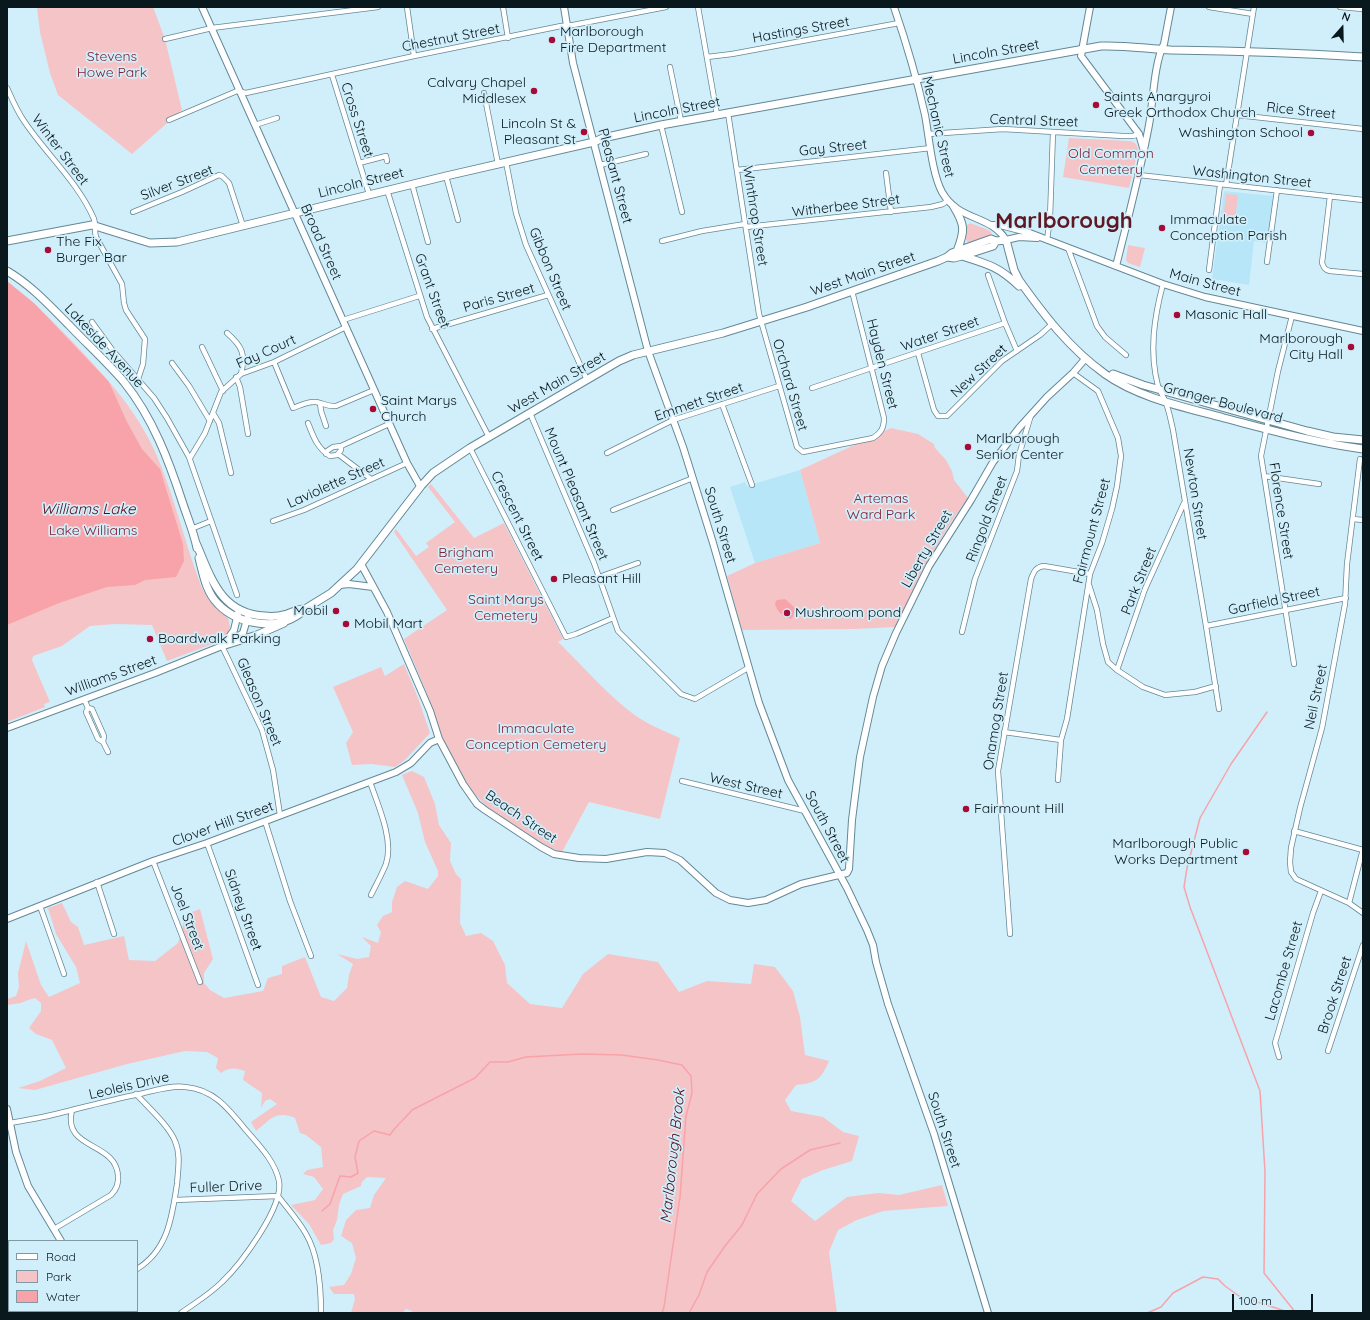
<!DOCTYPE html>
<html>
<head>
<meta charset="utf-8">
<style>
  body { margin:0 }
  #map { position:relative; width:1370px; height:1320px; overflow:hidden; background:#d0effb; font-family:Quicksand,sans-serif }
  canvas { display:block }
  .frame { position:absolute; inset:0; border:8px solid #09181d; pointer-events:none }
  .legend { position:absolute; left:8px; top:1240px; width:130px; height:72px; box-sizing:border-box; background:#d0effb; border:1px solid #8099a2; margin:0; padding:5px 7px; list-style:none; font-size:12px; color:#09181d }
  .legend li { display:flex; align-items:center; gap:8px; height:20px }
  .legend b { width:20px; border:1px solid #8099a2 }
  .north { position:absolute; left:1322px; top:8px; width:40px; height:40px; -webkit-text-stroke:3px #d0effb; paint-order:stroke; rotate:20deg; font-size:11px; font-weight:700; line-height:16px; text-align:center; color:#09181d }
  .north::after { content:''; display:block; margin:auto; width:14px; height:18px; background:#09181d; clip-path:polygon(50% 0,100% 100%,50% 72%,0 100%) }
  .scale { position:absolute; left:1232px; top:1294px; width:81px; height:18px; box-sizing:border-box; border:2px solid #09181d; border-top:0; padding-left:5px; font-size:12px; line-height:14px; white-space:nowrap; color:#09181d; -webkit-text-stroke:3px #d0effb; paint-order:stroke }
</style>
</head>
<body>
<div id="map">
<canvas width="1370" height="1320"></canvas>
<div class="frame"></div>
<ul class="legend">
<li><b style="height:5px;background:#fff"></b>Road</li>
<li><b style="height:11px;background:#f5c4c7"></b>Park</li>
<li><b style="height:11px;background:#f8a3a9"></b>Water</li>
</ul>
<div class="north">N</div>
<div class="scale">100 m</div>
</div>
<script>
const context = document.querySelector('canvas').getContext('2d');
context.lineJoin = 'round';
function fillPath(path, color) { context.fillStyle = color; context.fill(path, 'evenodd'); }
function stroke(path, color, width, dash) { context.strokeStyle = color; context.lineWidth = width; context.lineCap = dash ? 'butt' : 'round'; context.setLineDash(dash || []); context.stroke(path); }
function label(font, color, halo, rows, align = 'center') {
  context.font = font + ' Quicksand,sans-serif'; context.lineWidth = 3.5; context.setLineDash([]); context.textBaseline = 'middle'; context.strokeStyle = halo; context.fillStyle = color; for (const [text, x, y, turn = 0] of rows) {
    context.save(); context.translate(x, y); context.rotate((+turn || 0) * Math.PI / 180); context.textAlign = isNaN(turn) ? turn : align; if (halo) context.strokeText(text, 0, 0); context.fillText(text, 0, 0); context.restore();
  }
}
fillPath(new Path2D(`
  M 1224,191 L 1273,196 L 1267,243 L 1254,241 L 1249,285 L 1212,279 Z
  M 800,470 L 820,543 L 755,563 L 730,487 L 745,482 L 747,486 Z`), '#b6e6f8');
fillPath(new Path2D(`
  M 37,7 L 153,7 L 165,39 L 182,110 L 132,154 L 58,95 L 50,73 L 40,32 Z
  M 1069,138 L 1128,141 C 1135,141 1138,145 1138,151 L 1129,188 L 1063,177 Z
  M 1226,194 L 1238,195 L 1235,219 L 1223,218 Z
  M 970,223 L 986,229 L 991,232 L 992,235 L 968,243 L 966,239 L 967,225 Z
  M 1128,245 L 1145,248 L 1140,267 L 1128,263 L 1126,260 Z
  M 7,283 C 30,297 47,316 66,335 C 102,373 136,407 157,456 C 170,487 179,519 189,551 C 193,563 197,576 202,588 L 209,600 L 228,618 L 230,627 L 228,634 L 220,641 L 167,661 L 152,625 L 116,624 L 90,626 L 62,646 L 33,656 L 32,660 L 50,702 L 44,704 L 45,707 L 7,722 Z
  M 891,428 L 918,434 L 934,444 L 935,448 L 946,460 L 952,471 L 954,480 L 968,498 C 938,538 917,582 895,627 L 854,629 L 742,630 L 727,576 L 755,563 L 820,543 L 800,470 Z
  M 431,484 L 474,538 L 504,523 L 563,639 L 558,642 C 583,666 611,699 639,718 C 652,726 666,732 680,738 L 660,819 L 589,802 L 562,852 L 545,846 L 498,816 L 485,805 L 473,792 L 463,777 L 444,743 L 425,689 L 404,639 L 447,610 L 394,532 L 396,529 L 416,556 L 429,547 L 426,543 L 455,522 L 428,487 Z
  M 404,664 L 418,698 L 430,733 L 405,760 L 395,767 L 372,764 L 352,765 L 346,743 L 353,732 L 333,687 L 381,667 L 385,676 Z
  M 412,771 L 424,777 L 435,804 L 439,825 L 451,843 L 450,861 L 456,874 L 461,879 L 460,923 L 466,936 L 481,933 L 493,941 L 505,965 L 507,983 L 530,1004 L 562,1008 L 583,974 L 608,954 L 658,962 L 679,992 L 707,981 L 751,984 L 754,964 L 775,967 L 793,991 L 800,1017 L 805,1055 L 829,1061 C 821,1080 816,1083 796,1085 L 785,1100 L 791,1111 L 823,1117 L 843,1132 L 859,1136 L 852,1161 L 823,1170 L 802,1179 L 791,1201 L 815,1221 L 847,1197 L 878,1193 L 899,1195 L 942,1185 L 948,1206 L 883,1211 L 857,1220 L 838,1230 L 829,1252 L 837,1313 L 413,1313 L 412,1311 L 406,1309 L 402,1313 L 351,1313 L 355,1299 L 354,1294 L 334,1294 L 329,1287 L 344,1285 L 351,1274 L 356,1258 L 352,1243 L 341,1236 L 346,1220 L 356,1210 L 370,1208 L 374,1195 L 386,1178 L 367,1177 L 362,1182 L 361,1186 L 343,1194 L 339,1205 L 337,1220 L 333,1230 L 334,1239 L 331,1243 L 321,1245 L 309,1224 L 291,1205 L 315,1200 L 323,1189 L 314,1177 L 303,1174 L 307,1170 L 323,1167 L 321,1147 L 306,1135 L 300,1133 L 295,1118 C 276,1110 270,1120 256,1131 L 251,1122 L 277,1104 L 270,1099 L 265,1101 L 261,1108 L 262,1093 L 243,1080 L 245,1071 C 235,1068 230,1067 221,1073 L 216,1068 L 218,1058 L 207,1052 L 185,1051 L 127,1064 L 35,1090 L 18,1088 L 40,1081 L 66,1068 L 52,1040 L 36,1034 L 29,1028 L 41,1011 L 41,1003 L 35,998 L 28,1000 L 21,1003 L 7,1005 L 7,999 L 16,996 L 19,987 L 18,973 L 26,941 L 41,985 L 49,997 L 80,983 L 76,967 L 56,934 L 48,908 L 62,903 L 71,922 L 78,927 L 84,945 L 124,936 L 129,960 L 155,961 L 178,943 L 186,914 L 200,909 L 213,959 L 204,973 L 204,983 L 210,990 L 224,998 L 263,991 L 268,978 L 282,974 L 282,966 L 305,957 L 321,997 L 334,1001 L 347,988 L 349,975 L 353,964 L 337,954 L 357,959 L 369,957 L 371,946 L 362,937 L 378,943 L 381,932 L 377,925 L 383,916 L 392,912 L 392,902 L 397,887 L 405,881 L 428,889 L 438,876 L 438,871 L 425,842 L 418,813 L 402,775 Z`), '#f5c4c7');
fillPath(new Path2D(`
  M 7,281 L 35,304 L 109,382 L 127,422 L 142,449 L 160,469 L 183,544 L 184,561 L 176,577 L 145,580 L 135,585 L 107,587 L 59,603 L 7,625 Z
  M 785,599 L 795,608 L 793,617 L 791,619 C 783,617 776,611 775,603 L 777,600 Z`), '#f8a3a9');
stroke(new Path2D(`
  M 1267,712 L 1231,764 L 1200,818 L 1187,868 L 1184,887 L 1190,907 L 1260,1091 L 1265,1172 L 1264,1273 L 1296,1313
  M 322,1211 L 330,1204 L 340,1176 L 351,1177 L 358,1173 L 355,1157 L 359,1141 L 374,1131 L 390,1135 C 396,1125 405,1119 412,1110 L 475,1078 L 490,1062 L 508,1062 L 526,1057 L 582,1054 L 622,1055 L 658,1060 L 682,1065 L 691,1076 L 692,1093 L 686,1116 L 680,1197 L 664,1307 L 662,1313
  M 689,1313 L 699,1295 L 707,1272 L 725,1246 L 742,1225 L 757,1194 L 781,1169 L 810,1150 L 840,1143
  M 1147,1313 L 1161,1307 L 1173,1293 L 1203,1277 L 1218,1279 L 1225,1286 L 1239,1296 L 1291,1313`), '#f8a3a9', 1.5);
const street = new Path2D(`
  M 407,7 L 414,56
  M 503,7 L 508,38
  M 698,7 L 717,115
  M 1209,7 L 1253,14
  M 1340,7 L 1363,9
  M 165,39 L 212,28 L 378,7
  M 707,57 L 732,54 L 899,23
  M 670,67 L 681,121
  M 332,75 L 369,194
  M 7,88 C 12,99 17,111 24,121 C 46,154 78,182 94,219 C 96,225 94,230 96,237 L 122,284 L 124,303 L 126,310 L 145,339 L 143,364 L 138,379
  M 484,93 L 498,164
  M 728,113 L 759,314 L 797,447 L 803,452 L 873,438 C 881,433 884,428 884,418 L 852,291
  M 1237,115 L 1363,129
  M 169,120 L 237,91 L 246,93 L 414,56 L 561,26 L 573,25 L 666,7
  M 255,125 L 277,118
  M 661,125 L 682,212
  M 928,134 L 1003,129 L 1123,136 L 1133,136 L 1139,134
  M 506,162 L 516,213 L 526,245 L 587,380
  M 359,163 L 386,156 L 387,161
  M 600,165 L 646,154
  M 737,170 L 931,148
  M 886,173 L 891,212
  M 1139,175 L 1363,200
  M 446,176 L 458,220
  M 412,184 L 428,242
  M 1226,185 L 1254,7
  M 387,190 L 427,317 L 489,437
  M 1330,196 L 1322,263 C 1324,268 1325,270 1330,271 L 1363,274
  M 133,212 L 182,192 L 219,175 L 222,176 L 229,183 L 243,226
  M 746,227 L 931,207 L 943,204 L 948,200
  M 1047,240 L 1050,218 L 1053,132
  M 662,241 L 702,231 L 745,224
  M 1068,248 L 1097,326 L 1105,337 L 1126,355
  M 1267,262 L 1277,190
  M 1209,270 L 1220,185
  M 988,275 L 1005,323 L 1017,351
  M 1163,284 C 1154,318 1149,352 1158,386 C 1160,392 1164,397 1166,403 C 1169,411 1171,421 1173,430 L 1206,626 L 1219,709
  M 1292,316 L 1278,371 L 1261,456 L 1294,664
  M 343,320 L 419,296
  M 92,322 L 113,351 L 154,398 L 167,418 L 189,457 L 237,595
  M 432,329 L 548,295
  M 227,333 C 242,346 246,354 241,374
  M 202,347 L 223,391
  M 918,353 L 934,410 L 938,416 L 947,416 L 1002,361 L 1040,335 L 1052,324
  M 274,362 L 293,408 C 301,405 308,401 316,402 C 323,403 328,407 336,406 L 374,390
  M 172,363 L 189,386 L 210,421
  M 236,377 L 240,387 L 248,434
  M 812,388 L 1005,323
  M 320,403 L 321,411 L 326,426
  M 722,404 L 752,485
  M 213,413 L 219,423 L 231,473
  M 530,413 L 594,563 L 618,631 L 681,694 L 695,699 L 748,668
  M 308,423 C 313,436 317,448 330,456 L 337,455 L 341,450 L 341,446
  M 470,448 L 566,637 L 576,634 L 613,618
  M 607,453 L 673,420 L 779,386
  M 326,454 L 327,451 L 333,447 L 341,446 L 389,424
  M 338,454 L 371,479
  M 190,458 L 205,433 L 221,392 L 241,374 L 274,362 L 346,327
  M 1360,459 L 1347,564 L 1345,604 L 1322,728 L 1300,808 L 1291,848 L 1290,862 L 1291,872 L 1296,879 L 1349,903 L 1363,913
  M 1264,476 L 1319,484
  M 613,510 L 693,478
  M 1353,519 L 1363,520
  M 273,521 L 304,510 L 407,463
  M 191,529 L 211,521
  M 599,577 L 638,563
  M 1089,585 L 1097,610 L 1103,644 L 1108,662 L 1117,670 L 1143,687 L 1165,695 L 1195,692 L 1216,686
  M 1206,626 L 1346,598
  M 962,632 L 975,579 L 1017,471 L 1019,455 L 1031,415
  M 222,646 L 262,730 L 273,770 L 280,815
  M 1117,670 L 1145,589 L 1184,503
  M 84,699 L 88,708 L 86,712 L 98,739 L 103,742
  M 88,708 L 92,709 L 104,736 L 103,742 L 108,752
  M 1004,732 L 1061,740
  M 1058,780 L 1061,740 L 1067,719 L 1090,574 L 1102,543 L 1112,509 L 1117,486 L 1121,456 L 1118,438 L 1098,391 L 1073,373
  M 682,781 L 805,811
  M 370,782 C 378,805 394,840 386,864 C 382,874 376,885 371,895
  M 265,821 L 290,901 L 311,956
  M 1294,831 L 1363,850
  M 207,843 L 258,985
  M 153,861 L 200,982
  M 97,882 L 114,934
  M 1349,903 L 1363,849
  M 40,906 L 64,974
  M 1010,934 L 998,771 L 1031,579 C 1034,571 1036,567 1044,566 L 1090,574
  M 1328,1051 L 1363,945
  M 1279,1057 L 1275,1043 L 1313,913 L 1321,891
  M 136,1094 C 148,1107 169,1126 175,1141 C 181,1155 178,1169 177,1184 C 172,1217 168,1250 137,1269
  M 10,1123 C 28,1120 46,1117 64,1112 C 89,1106 114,1099 140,1094 C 154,1091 170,1085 185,1087 C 213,1089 228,1108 245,1129 C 258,1144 275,1161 279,1181 C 284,1207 240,1265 222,1282 C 210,1294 195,1303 181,1313
  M 175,1200 L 278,1196 C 287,1208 298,1220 306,1234 C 319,1256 321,1287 321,1313
  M 54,1229 L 111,1195 C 116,1190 119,1183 118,1175 C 115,1141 62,1150 72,1110
  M 30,1313 L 32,1311`);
const secondary = new Path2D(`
  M 202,7 L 407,463 L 420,486
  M 564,7 L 573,63 L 648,351 L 683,447 L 713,543 L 759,703 L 788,780 L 847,888 L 867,930 L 873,945 L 876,962 L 888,1004 L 934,1134 L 988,1313
  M 894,7 C 906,42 917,79 925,115 C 929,136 932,174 942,192 C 959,222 990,214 1006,240 L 1019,237 L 1037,238
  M 1090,7 L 1081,56 L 1139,134 L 1143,148
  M 993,225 L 1000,225 L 1027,232 L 1163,284 L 1205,297 L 1363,331
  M 1116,266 C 1128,219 1140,173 1149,125 C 1153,104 1154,62 1164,44 L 1171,7
  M 361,564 L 387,612 L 430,711 L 439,739 L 463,784 L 477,804 L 485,810 L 541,847 L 554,854 L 579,858 L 606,859 L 647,852 L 665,853 L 680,860 L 716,893 L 730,900 L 748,903 L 766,900 L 801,884 L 847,873 L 849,869 L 852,820 L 860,757 L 873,697 L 882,666 L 896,633 L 929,566 L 971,500 L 993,462 L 1019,428 L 1047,397 L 1073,373 L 1085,359
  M 340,585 L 349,584 L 373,587
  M 224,644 L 234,630 L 239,609
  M 7,728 L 155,673 L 222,646 L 236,638 L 243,633 L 248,616
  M 7,919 L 153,861 L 207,843 L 396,772 L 411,763 L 430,743 L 439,739
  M 7,1109 L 16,1152 L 28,1186 L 61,1241
  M 106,1311 L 107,1313`);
const primary = new Path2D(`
  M 954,207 C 965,225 965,231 957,251
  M 7,241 L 92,225 L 150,243 L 177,242 L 446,176 L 594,142 L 603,138 L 661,125 L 1101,46 C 1125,45 1148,49 1171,50 C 1235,51 1299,53 1363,57
  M 962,256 C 988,264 999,267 1019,286
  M 947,257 L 954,258 L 962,256 L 993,246 L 996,241
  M 7,271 C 31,285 50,306 69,325 C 87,344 107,362 124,382 C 153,418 169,461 183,504 C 188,519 194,533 197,548
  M 1113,374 L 1143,385 L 1307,431 L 1333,437 L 1363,440
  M 196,543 C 211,577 220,614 265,616 C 272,617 280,616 287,614 C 293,612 298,609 305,609 L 331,593 L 357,569 L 421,486 L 433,473 L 470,448 L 619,361 L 633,355 L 723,333 L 807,307 L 938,261 L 947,257 L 952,253 L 991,239 L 996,241 L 1006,240 L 1014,270 L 1019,280 C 1044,315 1069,348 1105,374 C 1139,398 1184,407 1224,418 C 1270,430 1316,443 1363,449
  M 199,558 C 203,574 206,592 218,604 C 238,625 280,632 303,611
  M 222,646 L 257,635 L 284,623`);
stroke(street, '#648896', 6);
stroke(secondary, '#648896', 8);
stroke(primary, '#648896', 9);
stroke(street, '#fff', 4.5);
stroke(secondary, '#fff', 6);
stroke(primary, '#fff', 7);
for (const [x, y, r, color] of [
  [552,40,4,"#a60b37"],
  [534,91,4,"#a60b37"],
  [1096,105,4,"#a60b37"],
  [584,132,4,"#a60b37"],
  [1311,133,4,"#a60b37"],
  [1162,228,4,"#a60b37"],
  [48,250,4,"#a60b37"],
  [1177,315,4,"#a60b37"],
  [1351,347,4,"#a60b37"],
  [373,409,4,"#a60b37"],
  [968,447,4,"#a60b37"],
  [554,579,4,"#a60b37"],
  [336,611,4,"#a60b37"],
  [787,613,4,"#a60b37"],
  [346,624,4,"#a60b37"],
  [150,639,4,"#a60b37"],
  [966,809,4,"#a60b37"],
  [1246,852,4,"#a60b37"]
]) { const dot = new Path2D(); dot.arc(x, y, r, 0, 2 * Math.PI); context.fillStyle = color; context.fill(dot); stroke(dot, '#d0effb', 1.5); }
label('14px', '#09181d', '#d0effb', [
  ["Hastings Street",801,30,-10],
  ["Chestnut Street",451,38,-11],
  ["Lincoln Street",996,52,-10],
  ["Lincoln Street",677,110,-11],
  ["Rice Street",1301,111,6],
  ["Cross Street",357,120,72],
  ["Central Street",1034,121,2],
  ["Mechanic Street",938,127,77],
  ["Gay Street",833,148,-6],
  ["Winter Street",60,150,53],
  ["Pleasant Street",615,176,75],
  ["Washington Street",1252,177,6],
  ["Silver Street",177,183,-21],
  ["Lincoln Street",361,183,-14],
  ["Witherbee Street",846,206,-7],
  ["Winthrop Street",755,216,81],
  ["Broad Street",321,242,66],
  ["Gibbon Street",550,269,67],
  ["West Main Street",863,274,-19],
  ["Main Street",1205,283,15],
  ["Grant Street",432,291,70],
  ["Paris Street",499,298,-16],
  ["Water Street",940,334,-19],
  ["Lakeside Avenue",104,346,47],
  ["Fay Court",266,352,-24],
  ["Hayden Street",882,364,76],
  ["New Street",979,371,-43],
  ["West Main Street",557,383,-30],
  ["Orchard Street",790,385,74],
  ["Emmett Street",699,402,-19],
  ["Granger Boulevard",1223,403,15],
  ["Laviolette Street",336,483,-24],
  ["Mount Pleasant Street",576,494,67],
  ["Newton Street",1195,494,81],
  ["Florence Street",1281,511,81],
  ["Crescent Street",517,516,63],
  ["Ringold Street",987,519,-69],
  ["South Street",720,525,73],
  ["Fairmount Street",1092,531,-75],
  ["Liberty Street",927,549,-60],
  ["Park Street",1139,581,-68],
  ["Garfield Street",1274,601,-12],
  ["Williams Street",111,676,-20],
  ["Neil Street",1316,697,-78],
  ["Gleason Street",259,702,67],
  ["Onamog Street",996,721,-81],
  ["West Street",746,786,13],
  ["Beach Street",521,817,34],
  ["Clover Hill Street",223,824,-20],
  ["South Street",827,827,62],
  ["Sidney Street",243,910,70],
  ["Joel Street",187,917,69],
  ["Lacombe Street",1284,971,-74],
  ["Brook Street",1335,995,-72],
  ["Leoleis Drive",129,1086,-13],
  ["South Street",944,1130,72],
  ["Fuller Drive",226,1187,-2]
]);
label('14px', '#09181d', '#d0effb', [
  ["Marlborough",560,32],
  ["Fire Department",560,48],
  ["Calvary Chapel",526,83,"right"],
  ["Middlesex",526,99,"right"],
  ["Saints Anargyroi",1104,97],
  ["Greek Orthodox Church",1104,113],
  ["Lincoln St &",576,124,"right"],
  ["Pleasant St",576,140,"right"],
  ["Washington School",1303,133,"right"],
  ["Immaculate",1170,220],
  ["Conception Parish",1170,236],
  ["The Fix",56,242],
  ["Burger Bar",56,258],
  ["Masonic Hall",1185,315],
  ["Marlborough",1343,339,"right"],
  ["City Hall",1343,355,"right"],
  ["Saint Marys",381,401],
  ["Church",381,417],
  ["Marlborough",976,439],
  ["Senior Center",976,455],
  ["Pleasant Hill",562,579],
  ["Mobil",328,611,"right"],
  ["Mushroom pond",795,613],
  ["Mobil Mart",354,624],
  ["Boardwalk Parking",158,639],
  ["Fairmount Hill",974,809],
  ["Marlborough Public",1238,844,"right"],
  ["Works Department",1238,860,"right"]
], 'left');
label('14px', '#822132', '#d0effb', [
  ["Stevens",112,57],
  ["Howe Park",112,73],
  ["Old Common",1111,154],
  ["Cemetery",1111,170],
  ["Artemas",881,499],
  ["Ward Park",881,515],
  ["Lake Williams",93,531],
  ["Brigham",466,553],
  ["Cemetery",466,569],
  ["Saint Marys",506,600],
  ["Cemetery",506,616],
  ["Immaculate",536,729],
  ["Conception Cemetery",536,745]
]);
label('italic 15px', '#570c1c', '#d0effb', [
  ["Williams Lake",88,509],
  ["Marlborough Brook",673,1156,-84]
]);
label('bold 22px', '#5d1823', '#d0effb', [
  ["Marlborough",1064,221]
]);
</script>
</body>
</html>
